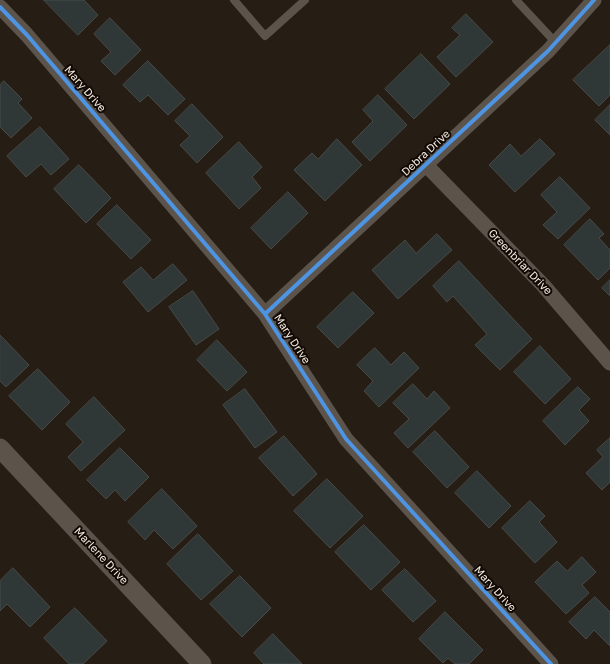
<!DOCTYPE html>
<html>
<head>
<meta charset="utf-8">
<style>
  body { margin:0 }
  canvas { display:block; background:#261d14 }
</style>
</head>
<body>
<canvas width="610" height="664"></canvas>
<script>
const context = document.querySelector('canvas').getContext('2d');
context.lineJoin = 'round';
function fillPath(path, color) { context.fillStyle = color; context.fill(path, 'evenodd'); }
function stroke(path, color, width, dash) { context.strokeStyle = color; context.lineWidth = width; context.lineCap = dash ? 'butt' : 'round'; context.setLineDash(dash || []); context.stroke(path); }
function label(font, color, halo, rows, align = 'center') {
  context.font = font + ' "Golos Text",sans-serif'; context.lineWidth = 4; context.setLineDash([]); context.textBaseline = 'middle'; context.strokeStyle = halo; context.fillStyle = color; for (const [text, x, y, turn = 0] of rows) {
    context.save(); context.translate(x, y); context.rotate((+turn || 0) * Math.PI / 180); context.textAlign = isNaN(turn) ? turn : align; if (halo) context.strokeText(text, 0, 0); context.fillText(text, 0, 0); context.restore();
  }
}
const building = new Path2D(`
  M 44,0 L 84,0 L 98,15 L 78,35 Z
  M 466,14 L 493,42 L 456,77 L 437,57 L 460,35 L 452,28 Z
  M 110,18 L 141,50 L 115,75 L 101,61 L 111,52 L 94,34 Z
  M 610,45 L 610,95 L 599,106 L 573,80 Z
  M 421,54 L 450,84 L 414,119 L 385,89 Z
  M 148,61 L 185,99 L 168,115 L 148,95 L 140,102 L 123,85 Z
  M 4,81 L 22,99 L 18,103 L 32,118 L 11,138 L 0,127 L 0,85 Z
  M 378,95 L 407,125 L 370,161 L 352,142 L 373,121 L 363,110 Z
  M 192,104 L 223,137 L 197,163 L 180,145 L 190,136 L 175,121 Z
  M 610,105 L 610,135 L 595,120 Z
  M 40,127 L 69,159 L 51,175 L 41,164 L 26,177 L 7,156 Z
  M 337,139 L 362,165 L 325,201 L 294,170 L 312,153 L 318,159 Z
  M 540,139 L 555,154 L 515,192 L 489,165 L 510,144 L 521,156 Z
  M 239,142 L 262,167 L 252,177 L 261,188 L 239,209 L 206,173 Z
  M 79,165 L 111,198 L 86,223 L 54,189 Z
  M 560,177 L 590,208 L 558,239 L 543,225 L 557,212 L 541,195 Z
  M 288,192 L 308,213 L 271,249 L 251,228 Z
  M 117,205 L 151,240 L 131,259 L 97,224 Z
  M 590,219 L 604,234 L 599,238 L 610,250 L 610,268 L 598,280 L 564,245 Z
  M 437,234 L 452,250 L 398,299 L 372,270 L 405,240 L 416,253 Z
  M 459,261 L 532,339 L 500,370 L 475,345 L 487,334 L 453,296 L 447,302 L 433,286 Z
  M 173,264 L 187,280 L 148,312 L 123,282 L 141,267 L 153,280 Z
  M 610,280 L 610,296 L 602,288 Z
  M 193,291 L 219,329 L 196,345 L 169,307 Z
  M 353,292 L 374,313 L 338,348 L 317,327 Z
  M 0,335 L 29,365 L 6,387 L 0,381 Z
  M 217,340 L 247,372 L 227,391 L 197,360 Z
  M 540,346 L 571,379 L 545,404 L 514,372 Z
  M 375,348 L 391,365 L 404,352 L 419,368 L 379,407 L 364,391 L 373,381 L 357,365 Z
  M 38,369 L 70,402 L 42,430 L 9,396 Z
  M 413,384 L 427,399 L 434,391 L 450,408 L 408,448 L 394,433 L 409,419 L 393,403 Z
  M 578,387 L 590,399 L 579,410 L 589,421 L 565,445 L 543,421 Z
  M 245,389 L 277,432 L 255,448 L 223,405 Z
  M 94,397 L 125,430 L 81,471 L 68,457 L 83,442 L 66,424 Z
  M 435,431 L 469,467 L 447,488 L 413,452 Z
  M 284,436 L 317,474 L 293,496 L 259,458 Z
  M 610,438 L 610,482 L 602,490 L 586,473 L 603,457 L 597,450 Z
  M 120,448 L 149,477 L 125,501 L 115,490 L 106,499 L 87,480 Z
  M 477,471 L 511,506 L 489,528 L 455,493 Z
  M 327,479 L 363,516 L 330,548 L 294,511 Z
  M 162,489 L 197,526 L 173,549 L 154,530 L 145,540 L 128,522 Z
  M 530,501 L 545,516 L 539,522 L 557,542 L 535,563 L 502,528 Z
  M 364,525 L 400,562 L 371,590 L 335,552 Z
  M 198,534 L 233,571 L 201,600 L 167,564 Z
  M 582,557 L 596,572 L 582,585 L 589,593 L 566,614 L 535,582 L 557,561 L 567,571 Z
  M 13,568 L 50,607 L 30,627 L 7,604 L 0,611 L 0,581 Z
  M 405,569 L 436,601 L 413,622 L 382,590 Z
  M 240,576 L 271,608 L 242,637 L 210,604 Z
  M 595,597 L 610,612 L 610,646 L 594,630 L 586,639 L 569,622 Z
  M 75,608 L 107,641 L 83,664 L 69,664 L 44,638 Z
  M 445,612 L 483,650 L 469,664 L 455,664 L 448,658 L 443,663 L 419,639 Z
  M 273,634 L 302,664 L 264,664 L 254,653 Z`);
fillPath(building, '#2f3837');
stroke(building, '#494a47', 1);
stroke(new Path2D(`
  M 234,0 L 265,36 L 305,0
  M 516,0 L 556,43`), '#5c544b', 8);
stroke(new Path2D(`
  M 0,7 L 27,35 L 265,314 L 346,439 L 551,664
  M 426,165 L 543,285 L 610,363
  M 265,314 L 548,51 L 594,0`), '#5c544b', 15);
stroke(new Path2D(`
  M 0,448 L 202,664`), '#5c544b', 19);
stroke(new Path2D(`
  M 0,7 L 27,35 L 265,314 L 346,439 L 551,664
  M 265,314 L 548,51 L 594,0`), '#4d94e3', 4);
label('11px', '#f6ebe0', '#100904', [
  ["Mary Drive",85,89,49],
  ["Debra Drive",426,153,-43],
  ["Greenbriar Drive",520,262,46],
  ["Mary Drive",292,339,57],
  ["Marlene Drive",101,556,47],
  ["Mary Drive",495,589,48]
]);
</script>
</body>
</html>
